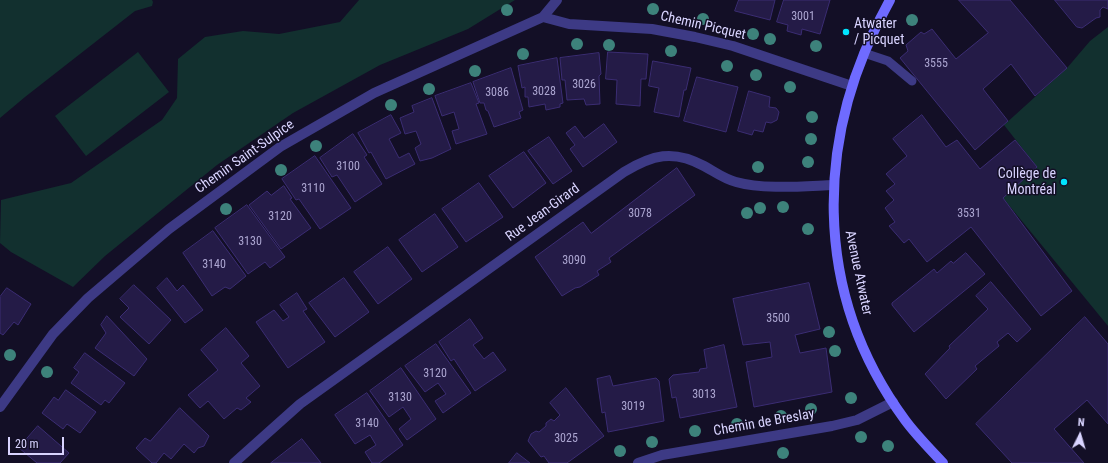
<!DOCTYPE html>
<html>
<head>
<meta charset="utf-8">
<style>
  body { margin:0 }
  #map { position:relative; width:1108px; height:463px; overflow:hidden; background:#130f26; font-family:"Roboto Condensed",sans-serif }
  canvas { display:block }
  .north { position:absolute; left:1060px; top:415px; width:40px; height:40px; -webkit-text-stroke:3px #130f26; paint-order:stroke; rotate:5deg; font-size:11px; font-weight:700; line-height:16px; text-align:center; color:#d9d4ff }
  .north::after { content:''; display:block; margin:auto; width:14px; height:18px; background:#d9d4ff; clip-path:polygon(50% 0,100% 100%,50% 72%,0 100%) }
  .scale { position:absolute; left:8px; top:437px; width:56px; height:18px; box-sizing:border-box; border:2px solid #d9d4ff; border-top:0; padding-left:5px; font-size:12px; line-height:14px; white-space:nowrap; color:#d9d4ff; -webkit-text-stroke:3px #130f26; paint-order:stroke }
</style>
</head>
<body>
<div id="map">
<canvas width="1108" height="463"></canvas>
<div class="north">N</div>
<div class="scale">20 m</div>
</div>
<script>
const context = document.querySelector('canvas').getContext('2d');
context.lineJoin = 'round';
function fillPath(path, color) { context.fillStyle = color; context.fill(path, 'evenodd'); }
function stroke(path, color, width, dash) { context.strokeStyle = color; context.lineWidth = width; context.lineCap = dash ? 'butt' : 'round'; context.setLineDash(dash || []); context.stroke(path); }
function label(font, color, halo, rows, align = 'center') {
  context.font = font + ' "Roboto Condensed",sans-serif'; context.lineWidth = 3; context.setLineDash([]); context.textBaseline = 'middle'; context.strokeStyle = halo; context.fillStyle = color; for (const [text, x, y, turn = 0] of rows) {
    context.save(); context.translate(x, y); context.rotate((+turn || 0) * Math.PI / 180); context.textAlign = isNaN(turn) ? turn : align; if (halo) context.strokeText(text, 0, 0); context.fillText(text, 0, 0); context.restore();
  }
}
fillPath(new Path2D(`
  M 0,0 L 152,0 L 153,2 L 152,6 L 135,11 L 25,97 L 0,118 Z
  M 359,0 L 515,0 L 468,29 L 380,65 L 293,113 L 217,165 L 105,256 L 73,287 L 11,252 L 0,243 L 1,200 L 71,183 L 162,120 L 177,98 L 178,59 L 205,37 L 243,31 L 279,34 L 340,22 Z
  M 1108,27 L 1108,326 L 1003,198 L 1037,167 L 1004,125 L 1067,68 L 1090,41 Z
  M 138,52 L 169,92 L 86,156 L 55,116 Z`), '#12302f');
const building = new Path2D(`
  M 739,0 L 775,0 L 770,20 L 735,11 Z
  M 784,0 L 830,0 L 820,34 L 802,29 L 801,35 L 787,31 L 788,25 L 777,22 Z
  M 959,0 L 1010,0 L 1067,68 L 1035,96 L 1011,64 L 983,89 L 1008,121 L 975,150 L 900,58 L 908,51 L 906,45 L 921,32 L 924,34 L 932,29 L 956,59 L 988,33 Z
  M 1055,0 L 1108,0 L 1108,9 L 1103,7 L 1100,10 L 1100,17 L 1096,18 L 1082,28 L 1077,27 Z
  M 608,52 L 648,54 L 646,79 L 641,79 L 640,106 L 616,104 L 617,80 L 606,79 Z
  M 599,53 L 601,74 L 599,76 L 600,104 L 586,105 L 584,99 L 567,100 L 565,80 L 562,80 L 560,58 Z
  M 557,58 L 563,103 L 560,104 L 560,107 L 546,110 L 545,104 L 529,107 L 528,97 L 525,97 L 525,87 L 522,88 L 518,66 Z
  M 653,61 L 691,68 L 686,90 L 684,90 L 679,117 L 654,112 L 659,88 L 649,86 Z
  M 511,68 L 523,110 L 519,112 L 521,118 L 494,127 L 488,111 L 486,110 L 484,103 L 480,103 L 473,82 Z
  M 697,77 L 738,87 L 726,132 L 684,121 Z
  M 471,83 L 479,103 L 476,104 L 487,134 L 456,144 L 452,131 L 459,129 L 454,112 L 442,116 L 435,96 Z
  M 749,91 L 770,97 L 769,107 L 776,108 L 779,112 L 777,120 L 771,123 L 766,122 L 763,132 L 754,130 L 752,135 L 738,131 Z
  M 432,98 L 451,149 L 432,158 L 420,161 L 415,148 L 421,144 L 416,131 L 405,134 L 400,118 L 414,112 L 412,106 Z
  M 391,115 L 401,133 L 389,139 L 399,158 L 409,153 L 415,164 L 386,179 L 371,152 L 369,153 L 358,133 Z
  M 922,115 L 946,147 L 957,140 L 980,169 L 1015,140 L 1037,167 L 1003,198 L 1072,291 L 1041,316 L 971,227 L 927,262 L 909,239 L 904,243 L 889,226 L 895,222 L 885,208 L 894,200 L 886,191 L 895,184 L 886,174 L 907,156 L 893,139 Z
  M 604,124 L 617,142 L 583,167 L 570,149 L 575,145 L 566,133 L 575,126 L 584,138 Z
  M 353,134 L 367,155 L 364,157 L 382,184 L 355,202 L 337,175 L 332,177 L 320,158 Z
  M 549,137 L 572,171 L 553,184 L 528,151 Z
  M 524,152 L 546,183 L 513,208 L 489,176 Z
  M 315,156 L 351,208 L 320,229 L 299,199 L 296,200 L 282,179 Z
  M 677,168 L 695,195 L 609,258 L 611,262 L 597,271 L 599,275 L 580,287 L 575,288 L 562,296 L 535,257 L 583,222 L 591,233 Z
  M 479,183 L 503,217 L 466,242 L 442,209 Z
  M 284,186 L 292,198 L 290,199 L 311,228 L 281,249 L 249,205 L 267,191 L 271,195 Z
  M 247,205 L 285,257 L 270,268 L 265,262 L 248,274 L 215,228 Z
  M 435,214 L 458,247 L 422,272 L 399,240 Z
  M 213,231 L 246,276 L 230,289 L 225,287 L 212,296 L 183,253 Z
  M 388,247 L 412,279 L 378,304 L 354,272 Z
  M 966,253 L 985,274 L 914,332 L 892,305 L 892,303 L 934,269 L 937,273 L 951,261 L 953,263 Z
  M 167,278 L 177,291 L 183,285 L 203,310 L 185,323 L 157,288 Z
  M 344,278 L 369,312 L 335,337 L 309,303 Z
  M 991,282 L 1031,329 L 1017,342 L 1008,333 L 997,342 L 999,346 L 975,366 L 977,369 L 946,399 L 925,374 L 950,348 L 949,346 L 988,309 L 976,296 Z
  M 809,283 L 820,329 L 795,335 L 800,353 L 826,348 L 832,392 L 754,407 L 746,362 L 772,357 L 770,342 L 743,345 L 733,299 Z
  M 134,285 L 171,320 L 149,344 L 120,317 L 129,308 L 120,299 Z
  M 7,288 L 31,304 L 18,325 L 14,322 L 3,335 L 0,333 L 0,297 Z
  M 297,293 L 307,309 L 303,311 L 325,342 L 288,368 L 256,322 L 274,310 L 283,321 L 289,317 L 280,305 Z
  M 107,316 L 147,359 L 134,376 L 95,348 L 106,333 L 101,325 Z
  M 1085,317 L 1108,344 L 1108,424 L 1087,400 L 1054,429 L 1084,463 L 1012,463 L 976,424 Z
  M 470,319 L 483,338 L 473,345 L 484,359 L 493,352 L 506,370 L 475,391 L 454,359 L 451,361 L 439,342 Z
  M 226,328 L 249,356 L 241,363 L 260,386 L 246,398 L 251,402 L 241,410 L 237,408 L 224,419 L 208,401 L 200,408 L 188,395 L 218,370 L 201,350 Z
  M 436,344 L 471,393 L 443,413 L 435,401 L 446,394 L 438,383 L 425,392 L 405,366 Z
  M 724,345 L 737,407 L 680,418 L 676,397 L 672,398 L 669,379 L 673,375 L 699,372 L 700,369 L 707,368 L 704,350 Z
  M 85,353 L 125,383 L 109,403 L 105,400 L 101,405 L 71,383 L 79,372 L 74,368 Z
  M 401,368 L 436,419 L 407,440 L 399,429 L 411,419 L 403,407 L 389,417 L 370,391 Z
  M 610,376 L 613,386 L 656,378 L 659,381 L 664,421 L 608,432 L 605,412 L 602,413 L 597,379 Z
  M 566,388 L 604,436 L 567,463 L 549,463 L 544,456 L 541,457 L 528,441 L 531,434 L 536,431 L 539,432 L 546,426 L 546,423 L 551,419 L 554,421 L 560,415 L 550,403 Z
  M 66,390 L 96,412 L 80,433 L 67,424 L 63,429 L 42,413 L 54,397 L 58,400 Z
  M 367,393 L 403,445 L 379,463 L 372,463 L 365,452 L 376,445 L 370,435 L 355,444 L 335,415 Z
  M 180,408 L 209,436 L 204,446 L 198,448 L 194,453 L 184,444 L 171,459 L 164,453 L 156,463 L 152,463 L 136,448 L 145,438 L 150,441 Z
  M 38,426 L 69,453 L 60,463 L 37,463 L 19,448 Z
  M 302,439 L 321,463 L 271,463 Z
  M 517,453 L 530,463 L 509,463 Z`);
fillPath(building, '#241b47');
stroke(building, '#3b2d73', 1);
stroke(new Path2D(`
  M 864,53 L 888,61 L 912,81`), '#3d3a85', 9);
stroke(new Path2D(`
  M 543,17 L 569,24 L 652,29 L 695,37 L 733,46 L 852,86
  M 0,407 L 53,334 L 88,298 L 169,229 L 280,147 L 374,93 L 543,17 L 557,0
  M 234,463 L 300,404 L 624,172 C 652,155 673,149 704,166 C 715,172 724,179 736,182 C 763,190 806,186 833,185
  M 638,463 L 662,455 L 832,426 L 857,420 L 893,402`), '#3d3a85', 10);
stroke(new Path2D(`
  M 890,0 C 814,135 811,292 905,420 C 916,435 930,449 943,463`), '#6f6bff', 10);
context.fillStyle = '#3d827b';
for (const [x, y] of [
  [653,9],
  [507,10],
  [703,19],
  [912,20],
  [753,34],
  [770,39],
  [577,44],
  [609,45],
  [816,46],
  [671,51],
  [523,54],
  [727,66],
  [475,71],
  [756,75],
  [790,87],
  [429,89],
  [391,105],
  [812,117],
  [811,139],
  [316,146],
  [808,162],
  [758,167],
  [281,170],
  [783,207],
  [760,208],
  [226,209],
  [747,213],
  [808,229],
  [829,332],
  [835,351],
  [10,355],
  [47,372],
  [851,398],
  [811,409],
  [781,416],
  [737,424],
  [695,431],
  [861,437],
  [652,442],
  [888,446],
  [620,451],
  [783,453]
]) { context.beginPath(); context.arc(x, y, 6, 0, 2 * Math.PI); context.fill(); }
for (const [x, y, r, color] of [
  [846,32,4,"#00e5ff"],
  [1064,182,4,"#00e5ff"]
]) { const dot = new Path2D(); dot.arc(x, y, r, 0, 2 * Math.PI); context.fillStyle = color; context.fill(dot); stroke(dot, '#130f26', 1.5); }
label('12px', '#aca6d1', null, [
  ["3001",803,17],
  ["3555",936,64],
  ["3026",584,85],
  ["3028",544,92],
  ["3086",497,93],
  ["3100",348,167],
  ["3110",313,189],
  ["3078",640,214],
  ["3531",969,214],
  ["3120",280,217],
  ["3130",250,242],
  ["3090",574,261],
  ["3140",214,265],
  ["3500",778,319],
  ["3120",435,374],
  ["3013",704,395],
  ["3130",400,398],
  ["3019",633,407],
  ["3140",367,424],
  ["3025",566,439]
]);
label('14px', '#d9d4ff', '#130f26', [
  ["Atwater",854,24],
  ["/ Picquet",854,40],
  ["Collège de",1056,174,"right"],
  ["Montréal",1056,190,"right"]
], 'left');
label('14px', '#d9d4ff', '#130f26', [
  ["Chemin Picquet",703,26,13],
  ["Chemin Saint-Sulpice",245,157,-35],
  ["Rue Jean-Girard",543,213,-36],
  ["Avenue Atwater",858,273,78],
  ["Chemin de Breslay",764,423,-10]
]);
</script>
</body>
</html>
